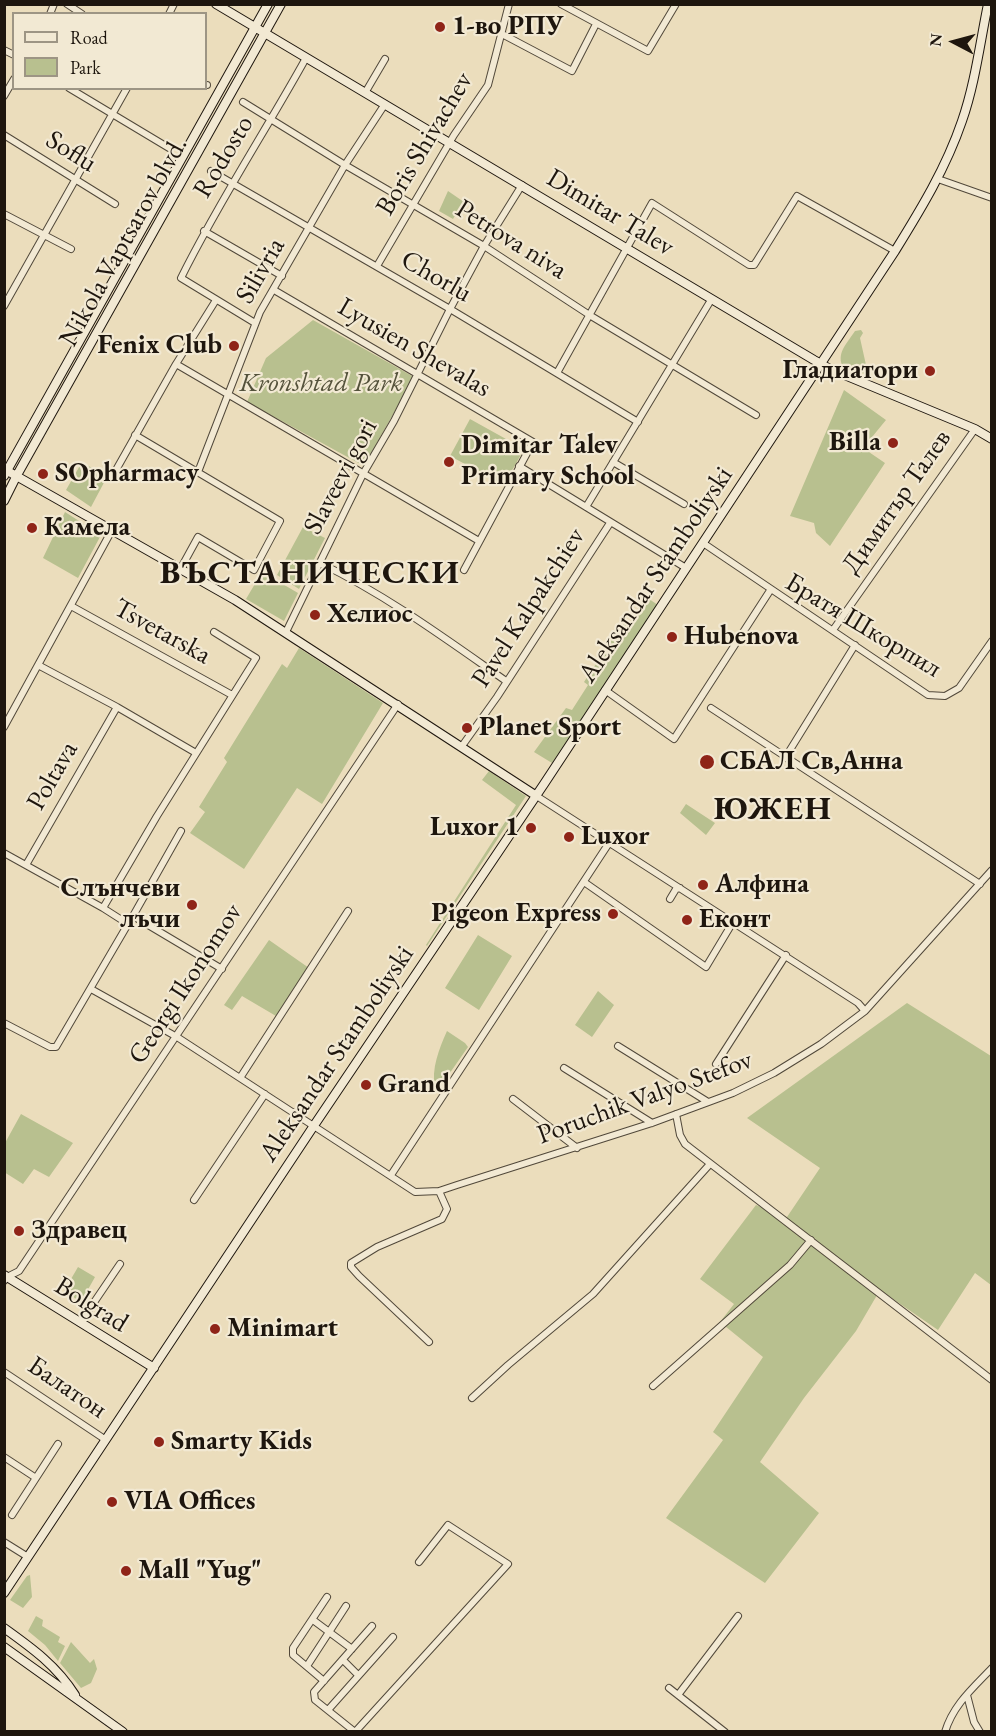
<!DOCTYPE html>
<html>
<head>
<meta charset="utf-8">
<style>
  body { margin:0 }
  #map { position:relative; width:996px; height:1736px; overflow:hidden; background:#ebddbc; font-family:"EB Garamond",serif }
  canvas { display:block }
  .frame { position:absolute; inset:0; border:6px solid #1e160e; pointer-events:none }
  .legend { position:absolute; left:12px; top:12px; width:195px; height:78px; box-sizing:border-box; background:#f2e9d3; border:2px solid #9d9584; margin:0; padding:8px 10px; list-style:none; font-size:18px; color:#1e160e }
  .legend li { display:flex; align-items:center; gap:12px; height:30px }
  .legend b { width:30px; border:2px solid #9d9584 }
  .north { position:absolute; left:924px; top:12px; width:60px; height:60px; -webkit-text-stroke:4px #f2e9d3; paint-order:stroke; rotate:276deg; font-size:16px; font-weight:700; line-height:24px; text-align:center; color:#1e160e }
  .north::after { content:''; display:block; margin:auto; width:21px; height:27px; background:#1e160e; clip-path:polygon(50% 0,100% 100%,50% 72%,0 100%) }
</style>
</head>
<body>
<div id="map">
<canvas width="996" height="1736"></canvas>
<div class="frame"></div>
<ul class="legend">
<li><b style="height:8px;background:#f2e9d3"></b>Road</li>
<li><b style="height:16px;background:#b8c08f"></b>Park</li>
</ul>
<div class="north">N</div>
</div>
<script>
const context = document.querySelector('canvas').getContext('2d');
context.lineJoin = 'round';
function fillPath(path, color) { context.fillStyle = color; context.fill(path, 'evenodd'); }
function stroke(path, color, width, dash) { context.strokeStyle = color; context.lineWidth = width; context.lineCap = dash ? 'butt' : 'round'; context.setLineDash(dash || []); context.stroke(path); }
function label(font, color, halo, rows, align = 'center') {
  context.font = font + ' "EB Garamond",serif'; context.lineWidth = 4.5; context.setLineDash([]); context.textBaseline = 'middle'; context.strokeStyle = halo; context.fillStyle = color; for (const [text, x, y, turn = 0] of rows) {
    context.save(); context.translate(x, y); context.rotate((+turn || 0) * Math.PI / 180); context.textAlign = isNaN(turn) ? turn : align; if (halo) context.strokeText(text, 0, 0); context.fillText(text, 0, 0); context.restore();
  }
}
fillPath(new Path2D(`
  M 448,191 L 464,202 L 453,219 L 439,211 Z
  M 313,320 L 414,377 L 364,466 L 247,402 L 266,358 Z
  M 861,330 L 863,333 L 860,338 L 866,365 L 863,371 L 871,375 L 870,376 L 842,365 C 837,352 848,342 855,331 Z
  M 844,390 L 886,420 L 863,448 L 885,463 L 830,546 L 816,533 L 814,523 L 790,516 Z
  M 470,419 L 524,449 L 504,485 L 450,456 Z
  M 82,462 L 107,477 L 91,507 L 66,490 Z
  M 65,512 L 101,535 L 78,578 L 43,558 Z
  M 303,527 L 325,538 L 299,589 L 277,575 Z
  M 262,572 L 298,593 L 284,621 L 246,599 Z
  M 646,597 L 658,605 L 552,763 L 534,752 L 566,708 L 572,710 L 588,685 L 584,682 L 625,620 L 630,622 Z
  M 299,648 L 383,703 L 322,804 L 297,788 L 244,869 L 190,833 L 205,812 L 199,807 L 227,762 L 224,758 L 282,664 L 287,668 Z
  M 489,771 L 526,796 L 427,946 L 426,945 L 516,805 L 482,780 Z
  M 686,804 L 715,823 L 706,835 L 680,813 Z
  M 478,935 L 512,956 L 479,1010 L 445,988 Z
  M 269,940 L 309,968 L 276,1016 L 242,996 L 232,1010 L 224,1005 Z
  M 598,991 L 614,1005 L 592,1037 L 575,1025 Z
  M 907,1003 L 991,1056 L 991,1285 L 975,1273 L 938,1330 L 880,1290 L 856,1331 L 804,1398 L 760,1462 L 819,1513 L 765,1583 L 666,1518 L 723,1440 L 713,1432 L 763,1357 L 720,1322 L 734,1304 L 700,1279 L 756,1205 L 787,1217 L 820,1168 L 747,1118 Z
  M 447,1031 L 465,1043 L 468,1047 L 438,1090 L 435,1088 C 431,1069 439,1049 447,1031 Z
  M 21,1114 L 73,1143 L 49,1177 L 34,1169 L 23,1184 L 4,1172 L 5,1143 Z
  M 78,1267 L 95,1277 L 81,1302 L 64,1291 Z
  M 30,1575 L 32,1597 L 23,1608 L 10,1600 L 27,1576 Z
  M 36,1616 L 43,1620 L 42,1626 L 60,1637 L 58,1642 L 65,1646 L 58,1661 L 45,1645 L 28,1631 Z
  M 71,1642 L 90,1663 L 94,1659 L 97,1669 L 91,1683 L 81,1688 L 60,1663 Z`), '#b8c08f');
const street = new Path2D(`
  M 67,4 L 82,14
  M 561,4 L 648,51 L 676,4
  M 50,14 L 54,4
  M 169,14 L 174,4
  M 502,34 L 572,71 L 596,24
  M 4,50 L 14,55
  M 206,85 L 207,85
  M 69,88 L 169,148
  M 365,93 L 385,59
  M 4,96 L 14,79
  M 243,102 L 345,165 L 484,246 L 591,316 L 756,415
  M 4,135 L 115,204
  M 211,171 L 450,309 L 638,422
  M 938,179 L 992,198
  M 4,214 L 71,249
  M 204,231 L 282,276
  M 377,266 L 454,135 L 488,85 L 509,4
  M 274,290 L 533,442 L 464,570
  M 4,306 L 127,88
  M 255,323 L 181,278 C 218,203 265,132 306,58
  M 176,364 L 479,541
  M 557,373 L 652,203 L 749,265 L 754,265 L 756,262 L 797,196 L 895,251
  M 135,435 L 280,521 L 254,570 L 198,537 L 181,568
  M 613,462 L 684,504
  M 519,466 L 686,568
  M 116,470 L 176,364 L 216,300
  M 198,472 L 260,312 L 345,165 L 385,104
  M 586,507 L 711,300
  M 703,543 L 928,695 L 945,696 L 959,688 L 992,641
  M 320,563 C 386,595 446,639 506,681
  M 71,606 L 232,695
  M 833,630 L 975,429
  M 286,632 L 363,474 L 394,421 L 450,309 L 484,246 L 522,185
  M 38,665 L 117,707 L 196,753
  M 605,690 L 674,739 L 771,589
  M 711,708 L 980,884
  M 4,727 L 112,530
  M 462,746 L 497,697 L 610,523
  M 785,758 L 855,645
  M 535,795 L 858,1003 L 865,1011
  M 4,853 L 103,908 L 128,924 L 133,916 L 222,969
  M 26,865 L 117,707
  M 584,882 L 706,967 L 733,922
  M 670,899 L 676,889 L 680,888
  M 103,908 L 157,816 L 256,658 L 214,632
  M 133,916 L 181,831
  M 91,989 L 177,1037 L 415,1192 L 439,1191 L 457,1185 L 652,1123 L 733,1093 L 774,1073 L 821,1044 L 865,1011 L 992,870
  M 4,1023 L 50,1047 L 56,1047 L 128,924
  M 618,1046 L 708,1102
  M 716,1064 L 786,955
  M 564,1068 L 652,1123
  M 240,1078 L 348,911
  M 513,1099 L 577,1148
  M 676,1114 L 680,1135 L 685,1144 L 992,1380
  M 391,1175 L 609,843
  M 194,1200 L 265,1094
  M 4,1281 L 7,1277 L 19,1271 C 146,1082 271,893 398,704
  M 80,1323 L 120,1264
  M 429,1342 L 359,1276 L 351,1267 L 351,1263 L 377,1247 L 442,1219 L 447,1209 L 439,1191
  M 4,1372 L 106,1440
  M 653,1386 L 790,1265 L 811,1240
  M 472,1398 L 508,1365 L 593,1294 L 710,1164
  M 4,1457 L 36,1478
  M 12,1515 L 58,1444
  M 4,1542 L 28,1557
  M 313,1620 L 352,1649
  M 372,1626 L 314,1692 L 315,1700 L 355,1732 L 508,1564 L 448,1525 L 419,1562
  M 343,1660 L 358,1675
  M 307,1666 L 346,1606
  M 324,1681 L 293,1655 L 293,1648 L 327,1597
  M 669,1688 L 725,1732
  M 678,1695 L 738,1616
  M 967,1695 L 974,1722 L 980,1732
  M 328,1710 L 393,1637
  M 945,1732 C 953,1705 973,1688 992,1668`);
const secondary = new Path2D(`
  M 216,4 L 814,360 L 830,369 L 975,429 L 992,439
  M 4,469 L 235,600 L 535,795
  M 4,476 L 268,4
  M 4,501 L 17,475 L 281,4
  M 4,1275 L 154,1368
  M 4,1593 L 313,1127 L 544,784 L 895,251 C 921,209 946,168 962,121 C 975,84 980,43 988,4
  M 4,1628 C 32,1648 57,1666 75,1695
  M 4,1647 L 123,1732`);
stroke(street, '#51483a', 8);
stroke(secondary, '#1e160e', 10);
stroke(street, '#f2e9d3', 6);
stroke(secondary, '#f2e9d3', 8);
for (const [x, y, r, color] of [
  [440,27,6,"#8f2418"],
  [234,346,6,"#8f2418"],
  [930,371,6,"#8f2418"],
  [893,443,6,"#8f2418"],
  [449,462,6,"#8f2418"],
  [43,474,6,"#8f2418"],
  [32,528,6,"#8f2418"],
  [315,615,6,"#8f2418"],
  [672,637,6,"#8f2418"],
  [467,728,6,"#8f2418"],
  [707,762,8,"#8f2418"],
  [531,828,6,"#8f2418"],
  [569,837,6,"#8f2418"],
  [703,885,6,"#8f2418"],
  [192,905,6,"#8f2418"],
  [613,914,6,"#8f2418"],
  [687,920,6,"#8f2418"],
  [366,1085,6,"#8f2418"],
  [19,1231,6,"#8f2418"],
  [215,1329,6,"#8f2418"],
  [159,1442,6,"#8f2418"],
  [112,1502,6,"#8f2418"],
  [126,1571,6,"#8f2418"]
]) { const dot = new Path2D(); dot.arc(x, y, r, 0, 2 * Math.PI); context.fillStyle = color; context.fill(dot); stroke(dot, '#f2e9d3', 2); }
label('bold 27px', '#1e160e', '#f2e9d3', [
  ["1-во РПУ",452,27],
  ["Fenix Club",222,346,"right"],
  ["Гладиатори",918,371,"right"],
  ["Billa",881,443,"right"],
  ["Dimitar Talev",461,446],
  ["Primary School",461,477],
  ["SOpharmacy",55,474],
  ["Камела",44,528],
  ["Хелиос",327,615],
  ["Hubenova",684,637],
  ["Planet Sport",479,728],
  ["СБАЛ Св,Анна",720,762],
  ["Luxor 1",519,828,"right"],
  ["Luxor",581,837],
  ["Алфина",715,885],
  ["Слънчеви",180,889,"right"],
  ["лъчи",180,920,"right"],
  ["Pigeon Express",601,914,"right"],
  ["Еконт",699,920],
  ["Grand",378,1085],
  ["Здравец",31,1231],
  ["Minimart",227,1329],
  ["Smarty Kids",171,1442],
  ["VIA Offices",124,1502],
  ["Mall \"Yug\"",138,1571]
], 'left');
label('27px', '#1e160e', '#f2e9d3', [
  ["Boris Shivachev",425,144,-59],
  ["Soflu",71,152,32],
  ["Rodosto",224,157,-59],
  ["Dimitar Talev",610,213,31],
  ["Petrova niva",511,240,32],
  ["Nikola Vaptsarov blvd.",124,242,-61],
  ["Silivria",261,271,-60],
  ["Chorlu",436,277,30],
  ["Lyusien Shevalas",414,348,30],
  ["Slaveevi gori",341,477,-62],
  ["Димитър Талев",897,502,-55],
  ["Aleksandar Stamboliyski",656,575,-56],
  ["Pavel Kalpakchiev",529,608,-57],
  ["Братя Шкорпил",863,626,31],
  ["Tsvetarska",162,632,29],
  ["Poltava",53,776,-60],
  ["Georgi Ikonomov",186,984,-57],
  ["Aleksandar Stamboliyski",337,1054,-56],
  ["Poruchik Valyo Stefov",645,1098,-20],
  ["Bolgrad",91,1305,32],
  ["Балатон",67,1388,34]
]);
label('italic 27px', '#54523b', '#f2e9d3', [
  ["Kronshtad Park",321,384]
]);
context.letterSpacing = '1.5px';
label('bold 33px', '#1e160e', '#f2e9d3', [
  ["ВЪСТАНИЧЕСКИ",310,574],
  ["ЮЖЕН",773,810]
]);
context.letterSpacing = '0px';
</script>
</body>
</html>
